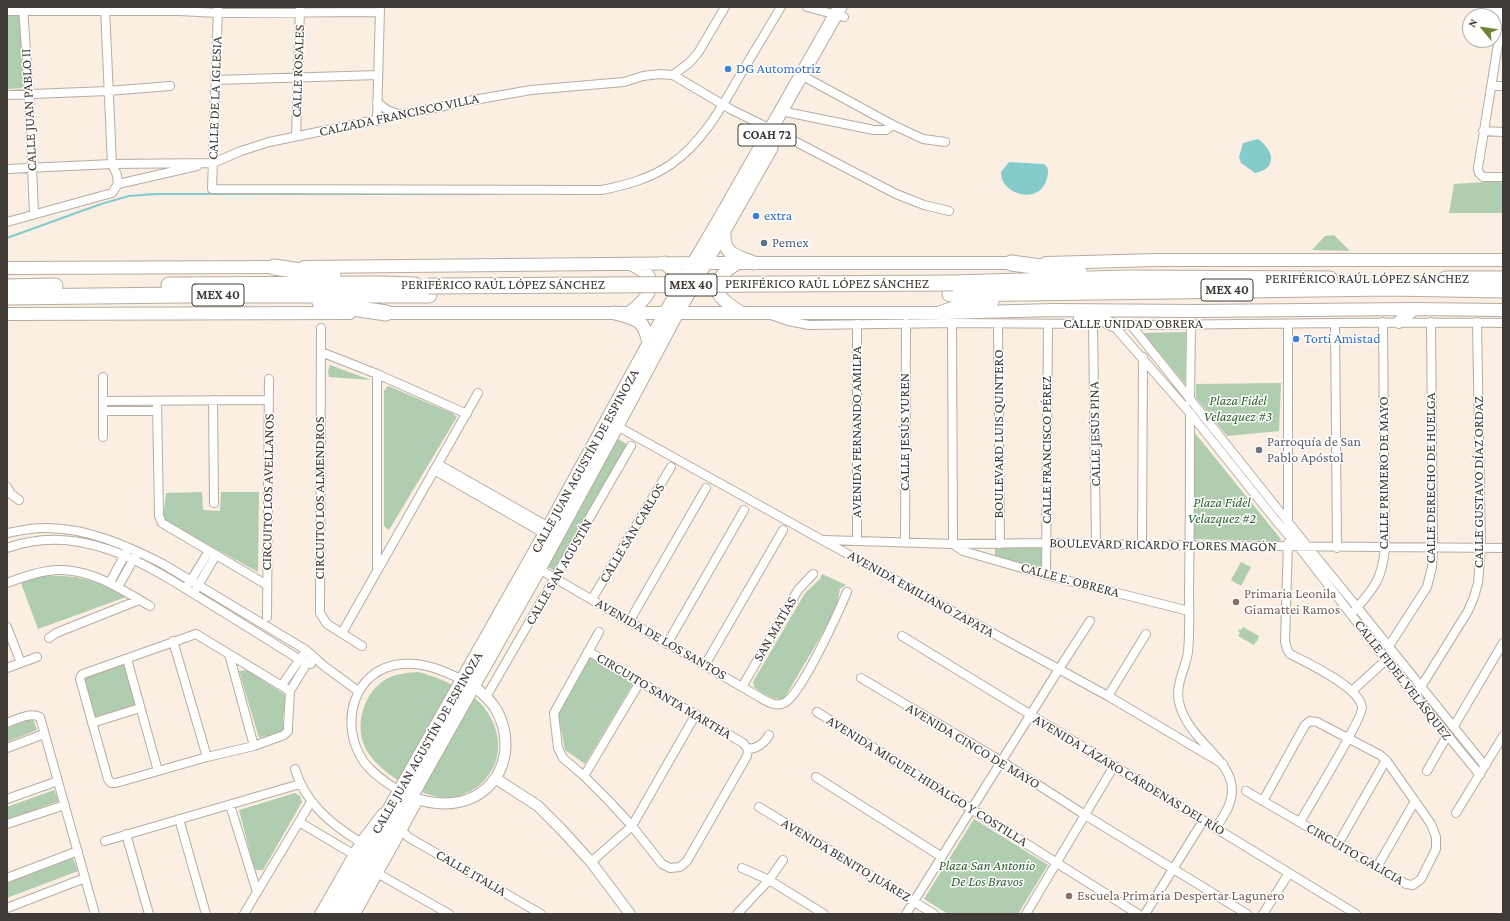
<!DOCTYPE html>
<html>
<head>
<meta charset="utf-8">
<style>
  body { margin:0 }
  #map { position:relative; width:1510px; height:921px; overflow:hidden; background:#faefe2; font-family:"Crimson Pro",serif }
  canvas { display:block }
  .frame { position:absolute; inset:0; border:8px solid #3f3a35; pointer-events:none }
  .north { position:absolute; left:1462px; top:8px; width:40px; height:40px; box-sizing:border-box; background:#fff; border:1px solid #b2b0ae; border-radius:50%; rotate:299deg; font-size:11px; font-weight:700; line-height:16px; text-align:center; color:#3f3a35 }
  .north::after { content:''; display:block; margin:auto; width:14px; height:18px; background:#6e8435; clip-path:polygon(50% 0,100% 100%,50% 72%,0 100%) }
</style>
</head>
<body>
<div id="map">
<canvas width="1510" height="921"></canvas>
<div class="frame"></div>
<div class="north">N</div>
</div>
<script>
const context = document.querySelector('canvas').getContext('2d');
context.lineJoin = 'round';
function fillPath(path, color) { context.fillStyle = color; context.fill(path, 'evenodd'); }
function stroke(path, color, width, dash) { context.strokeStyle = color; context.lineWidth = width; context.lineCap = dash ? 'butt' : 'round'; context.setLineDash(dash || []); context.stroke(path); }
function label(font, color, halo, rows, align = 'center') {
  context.font = font + ' "Crimson Pro",serif'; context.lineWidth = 3; context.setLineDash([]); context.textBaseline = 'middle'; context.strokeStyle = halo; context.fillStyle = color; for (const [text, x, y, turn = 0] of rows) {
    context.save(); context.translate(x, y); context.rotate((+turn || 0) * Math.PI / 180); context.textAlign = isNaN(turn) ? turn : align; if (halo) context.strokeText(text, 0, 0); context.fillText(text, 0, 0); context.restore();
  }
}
fillPath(new Path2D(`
  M 7,14 L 20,14 L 24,88 L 7,89 Z
  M 1503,181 L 1503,213 L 1449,213 L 1454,184 Z
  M 1334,235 L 1350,251 L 1312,250 L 1325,236 Z
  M 1186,332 L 1185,384 L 1143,333 Z
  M 330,365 L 371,380 L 329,377 L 328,371 Z
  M 1281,383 L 1279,431 L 1227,436 L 1196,398 L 1196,384 Z
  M 388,386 L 452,413 L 457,417 L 389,530 L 384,526 L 384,391 Z
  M 1195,433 L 1280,538 L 1281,540 L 1278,541 L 1193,539 L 1194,436 Z
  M 618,439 L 628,445 L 555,571 L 548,567 Z
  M 202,492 L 203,510 L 220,511 L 221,492 L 259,492 L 258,572 L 163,520 L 166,493 Z
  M 1042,547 L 1042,570 L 995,559 L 995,548 Z
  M 1241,562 L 1251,567 L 1241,586 L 1231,580 Z
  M 822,574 L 846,585 L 840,589 L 836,610 L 784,699 C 772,700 764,694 754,687 L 753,682 L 805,593 L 820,579 Z
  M 42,576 C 78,575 94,579 126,597 L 38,629 L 21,583 L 28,579 Z
  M 1243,627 L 1259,636 L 1257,642 L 1256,641 L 1254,645 L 1238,636 L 1240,633 L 1238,631 L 1239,629 L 1241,630 Z
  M 590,657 L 634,682 L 585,764 L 565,750 L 558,713 Z
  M 126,662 L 138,706 L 93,721 L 82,677 Z
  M 247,670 L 287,696 L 283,716 L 283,732 L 259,738 L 239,671 Z
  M 418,672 C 434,676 448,682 462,690 C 467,693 472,695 475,698 C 498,718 508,754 486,778 C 481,784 477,788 470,791 C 465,793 460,796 456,797 C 428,802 385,777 369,754 C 353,732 361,697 383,681 C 393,674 406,673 418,672 Z
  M 33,718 L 37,730 L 7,742 L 7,728 Z
  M 54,790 L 59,801 L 7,820 L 7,807 Z
  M 295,793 L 300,796 L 302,802 L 263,870 L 257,870 L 254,868 L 239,810 Z
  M 974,819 L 1048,865 L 1018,914 L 948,914 L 924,899 Z
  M 72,856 L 78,871 L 7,898 L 7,881 Z`), '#b0cdaf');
fillPath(new Path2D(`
  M 1258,139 C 1274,150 1278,169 1255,173 L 1241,163 L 1239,157 L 1243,143 Z
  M 1009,162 L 1044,164 C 1049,168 1049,172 1047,178 C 1041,206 1000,195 1001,172 Z`), '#85cbcc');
stroke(new Path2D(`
  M 7,238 L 101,204 L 129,196 L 156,194 L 497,194`), '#85cbcc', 2);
const minor = new Path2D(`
  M 23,7 L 29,94 L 34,213
  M 218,7 L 212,189 L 602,190 C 626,185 649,179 670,165 C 702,143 720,110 739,77 C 753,54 767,30 781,7
  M 807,7 L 844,17
  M 7,11 L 179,11 L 218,13 L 380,12
  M 1486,12 L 1503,12
  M 1503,13 L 1478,168 L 1479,173 L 1483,177 L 1503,177
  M 673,75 L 689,63 L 698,53 L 725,7
  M 801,75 L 893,125 L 923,139 L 945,142
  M 215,80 L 378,75
  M 1491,86 L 1503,86
  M 7,95 L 108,91 L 170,86
  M 377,102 L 387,110 L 400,115
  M 781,111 L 874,130 L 886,130 L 893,125
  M 377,121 L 380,8
  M 1483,131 L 1503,132
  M 296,136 L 300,8
  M 7,169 L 112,164 L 213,163 L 241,151 L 269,142 L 468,101 L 531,90 L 624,82 L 643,76 L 660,74 L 673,75 L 732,110 L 779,133 L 896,194 L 924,205 L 949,211
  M 118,184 L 197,166
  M 7,222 L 112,193 L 118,184 L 117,175 L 112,164 L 105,8
  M 771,315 L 788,321 L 809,325 L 952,323 L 1094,324
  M 952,323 L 953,544 L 963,551 L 1046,575 L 1189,611
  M 1335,323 L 1337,548
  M 998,324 L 1000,544
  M 1093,324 L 1096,543
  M 1108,325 C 1240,325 1371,321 1503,323
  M 1113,325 L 1190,413 L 1277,522 L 1299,547 L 1386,660 L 1480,775
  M 1131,325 L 1308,547 L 1357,607 L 1485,766
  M 321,328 L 320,613 L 327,624 L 362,646
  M 321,352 L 377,374 L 467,414
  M 377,374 L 377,571
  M 213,400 L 214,503
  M 103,401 L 269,400
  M 157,401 L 159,516 L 162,523 L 267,585
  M 1190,401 L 1191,324
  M 103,411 L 157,411
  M 1190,413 C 1190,471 1190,530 1189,588 C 1189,609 1190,631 1188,652 C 1186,668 1175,684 1179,702 C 1190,753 1265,767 1215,828
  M 617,426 L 822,540 L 1108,696 L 1223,764
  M 103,437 L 103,377
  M 438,464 L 549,527
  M 434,470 L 545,534
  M 7,487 L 11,494 L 19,500
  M 1288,523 L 1288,324
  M 7,533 C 19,531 31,528 43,528 C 85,527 126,545 163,564 L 306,650 L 324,666 L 358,691
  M 824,540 L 953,544 L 1046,543 L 1142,545 L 1503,548
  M 857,541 L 857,324
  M 905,542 L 906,323
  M 1288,543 L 1285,641 L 1287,649 L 1290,654 C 1308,663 1359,687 1362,707 C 1364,716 1308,808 1300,822
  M 1142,545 L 1143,357
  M 7,548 C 81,521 146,564 207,602 C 238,621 269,640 300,660 L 311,664
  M 539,569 L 761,698 C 768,702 776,707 784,703 C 800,697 839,611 847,592
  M 1046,575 L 1048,324
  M 110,582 L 127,551
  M 7,583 C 20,578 34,573 48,571 C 86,565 119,588 150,606
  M 188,585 L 209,551
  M 118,587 L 136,555
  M 196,589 L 216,555
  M 592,599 L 671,467
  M 1355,610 C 1375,587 1382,579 1385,548 L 1383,322
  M 267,617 L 269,379
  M 629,622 L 706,488
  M 7,627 L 21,663
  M 342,633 L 478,393
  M 902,636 L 1356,914
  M 49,638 L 56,633 L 139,600
  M 173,641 L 207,757
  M 667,644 L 744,510
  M 1389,646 L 1427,587 L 1432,567 L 1433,547 L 1431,322
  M 588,651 L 743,743 L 748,749 L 747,756 L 687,861 L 680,867 L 670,868 L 662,864 L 632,826 L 608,800 L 584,776 L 563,758 L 558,748 L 554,713 L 599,632
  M 229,654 L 254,746
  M 127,659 L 158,771
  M 705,665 L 783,530
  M 7,668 L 37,657
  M 861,678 L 1001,761 L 1085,815 L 1247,914
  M 282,685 L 302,656
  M 742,687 L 798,590 L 813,574
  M 1419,690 L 1468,611 L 1474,597 L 1478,583 L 1481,548 L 1477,322
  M 290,691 L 196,634 L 83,674 L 81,676 L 80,679 L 108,779 L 111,783 L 116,783 L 207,757 L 254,746 L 284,735 L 288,731 L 288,727 L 290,691 L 312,655
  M 1352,691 L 1386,660
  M 1108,696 L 1146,634
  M 486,697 L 631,446
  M 817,712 L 1138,914
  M 7,723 C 18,719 29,712 40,717 L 95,914
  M 92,723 L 140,708
  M 1454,726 L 1503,643
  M 7,748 L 44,734
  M 748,749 C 758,748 764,744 769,735
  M 295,769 C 305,803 331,824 360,842
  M 1427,771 L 1447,736
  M 584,776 L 640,682
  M 816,777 L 942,857
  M 399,791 C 387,783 373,774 364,762 C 338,725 353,668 402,664 C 425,662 444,671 463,680
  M 1246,791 L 1406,884 L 1413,885 L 1421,879 L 1436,849 L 1436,837 L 1431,824 L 1386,760 L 1380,755 L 1317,722 L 1310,721 L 1305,725 L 1263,801
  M 7,799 L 58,781
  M 230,805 L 257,892
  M 759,807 L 934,914
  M 1456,813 L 1503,736
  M 179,819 L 206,914
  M 299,822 L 353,854
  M 7,824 L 65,805
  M 402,830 L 408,837 L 541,914
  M 126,834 L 149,914
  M 105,841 L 300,784
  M 1338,844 L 1386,760
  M 591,862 L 632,826 L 696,714
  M 1377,867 L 1415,801
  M 742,868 L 769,880 L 824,914
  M 377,873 L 449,914
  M 7,878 L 78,851
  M 7,908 L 85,878
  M 244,914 L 311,802
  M 319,914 L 360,842 L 382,813
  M 356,914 L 419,800
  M 737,914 L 769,880 L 783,860
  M 906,914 L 1059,669 L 1090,621
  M 1026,914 L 1114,766
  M 1145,914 L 1203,821
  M 1263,914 L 1289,873`);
const tertiary = new Path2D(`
  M 495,778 L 538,806 L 562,830 L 591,862 L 630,914
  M 405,794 C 414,799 426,802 437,803 C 482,808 515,771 503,726 C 501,719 498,712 494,706 C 487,697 477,688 467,682`);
const secondary = new Path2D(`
  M 738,263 C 704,284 713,295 742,313
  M 1046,263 L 1157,260 L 1503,260
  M 304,267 L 707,263 L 1020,263
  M 7,268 L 282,267
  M 378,313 L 942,313 L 1054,310 L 1195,311 L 1414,309 L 1503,310
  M 629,313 C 639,305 659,289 647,274 C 643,270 636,267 631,264
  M 7,314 L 350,313
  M 1080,318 L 1103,320 L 1113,325
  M 1399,322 L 1414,309`);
const primary = new Path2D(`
  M 724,232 C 723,255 736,256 754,263
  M 665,263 L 677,274 L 682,283
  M 615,313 C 637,319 644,319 649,343
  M 330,914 L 545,534 L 682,283 L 722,215 L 840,7
  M 345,914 L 539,569 L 617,426 L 677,313 L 771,148`);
const motorway = new Path2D(`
  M 1011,263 L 1079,272
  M 274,267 L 333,276
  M 1446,279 L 1503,279
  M 953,283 L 1126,278 L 1330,279
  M 169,285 L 380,284 L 415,285
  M 7,287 L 55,286
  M 950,294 L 1389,288 L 1503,290
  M 7,297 L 182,295 L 429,295
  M 320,303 L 386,313
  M 942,313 L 970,304 L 991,301`);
stroke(minor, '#b7aca0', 10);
stroke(tertiary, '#b7aca0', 12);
stroke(secondary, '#b7aca0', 14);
stroke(primary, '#b7aca0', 15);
stroke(motorway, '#b7aca0', 17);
stroke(minor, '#fff', 8);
stroke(tertiary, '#fff', 10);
stroke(secondary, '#fff', 12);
stroke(primary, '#fff', 13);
stroke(motorway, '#fff', 15);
const motorwayBridge = new Path2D(`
  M 428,286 L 953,283`);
stroke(motorwayBridge, '#b7aca0', 17, []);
stroke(motorwayBridge, '#fff', 15);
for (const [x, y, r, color] of [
  [728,69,4,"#3f7fe0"],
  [756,216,4,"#3f7fe0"],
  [764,243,4,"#5c6f8a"],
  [1296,339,4,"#3f7fe0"],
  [1259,450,4,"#6b7280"],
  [1236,602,4,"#8d6e63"],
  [1069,896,4,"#8d6e63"]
]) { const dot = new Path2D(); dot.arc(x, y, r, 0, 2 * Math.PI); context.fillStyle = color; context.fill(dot); stroke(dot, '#fff', 1.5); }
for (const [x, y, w] of [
  [767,135,58],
  [691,285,52],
  [1227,290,52],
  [218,295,52]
]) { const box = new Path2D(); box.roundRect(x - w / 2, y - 11, w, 22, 3); context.fillStyle = '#fff'; context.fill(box); stroke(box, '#3f3a35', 1); }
label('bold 13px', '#3f3a35', null, [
  ["COAH 72",767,135],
  ["MEX 40",691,285],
  ["MEX 40",1227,290],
  ["MEX 40",218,295]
]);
label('14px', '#366cbe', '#fff', [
  ["DG Automotriz",736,69],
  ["extra",764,216],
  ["Torti Amistad",1304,339]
], 'left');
label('14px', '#3f3a35', '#fff', [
  ["CALLE ROSALES",298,71,-88],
  ["CALLE DE LA IGLESIA",215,98,-88],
  ["CALLE JUAN PABLO II",29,110,-93],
  ["CALZADA FRANCISCO VILLA",399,115,-12],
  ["PERIFÉRICO RAÚL LÓPEZ SÁNCHEZ",1367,279],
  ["PERIFÉRICO RAÚL LÓPEZ SÁNCHEZ",827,284],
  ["PERIFÉRICO RAÚL LÓPEZ SÁNCHEZ",503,285],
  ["CALLE UNIDAD OBRERA",1133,324],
  ["AVENIDA FERNANDO AMILPA",857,432,-90],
  ["CALLE JESÚS YUREN",905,432,-90],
  ["BOULEVARD LUIS QUINTERO",999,434,-90],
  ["CALLE JESÚS PINA",1095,434,-91],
  ["CALLE FRANCISCO PÉREZ",1047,450,-90],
  ["CALLE JUAN AGUSTÍN DE ESPINOZA",585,461,-61],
  ["CALLE PRIMERO DE MAYO",1384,473,-90],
  ["CALLE DERECHO DE HUELGA",1431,478,-90],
  ["CALLE GUSTAVO DÍAZ ORDAZ",1479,482,-90],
  ["CIRCUITO LOS AVELLANOS",268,492,-89],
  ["CIRCUITO LOS ALMENDROS",320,498,-90],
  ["CALLE SAN CARLOS",632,533,-59],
  ["BOULEVARD RICARDO FLORES MAGÓN",1163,545,1],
  ["CALLE SAN AGUSTÍN",559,572,-60],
  ["CALLE E. OBRERA",1070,580,15],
  ["AVENIDA EMILIANO ZAPATA",921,594,29],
  ["SAN MATÍAS",775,629,-60],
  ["AVENIDA DE LOS SANTOS",661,639,30],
  ["CALLE FIDEL VELÁSQUEZ",1403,680,52],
  ["CIRCUITO SANTA MARTHA",664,696,31],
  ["CALLE JUAN AGUSTÍN DE ESPINOZA",427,743,-60],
  ["AVENIDA CINCO DE MAYO",973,746,31],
  ["AVENIDA LÁZARO CÁRDENAS DEL RÍO",1129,775,31],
  ["AVENIDA MIGUEL HIDALGO Y COSTILLA",927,781,32],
  ["CIRCUITO GALICIA",1355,854,30],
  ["AVENIDA BENITO JUÁREZ",846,860,31],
  ["CALLE ITALIA",471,873,30]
]);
label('14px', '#4e5e75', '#fff', [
  ["Pemex",772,243]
], 'left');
label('italic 14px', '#2d622e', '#fff', [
  ["Plaza Fidel",1238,401],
  ["Velazquez #3",1238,417],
  ["Plaza Fidel",1222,503],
  ["Velazquez #2",1222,519],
  ["Plaza San Antonio",987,866],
  ["De Los Bravos",987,882]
]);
label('14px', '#5b616d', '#fff', [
  ["Parroquía de San",1267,442],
  ["Pablo Apóstol",1267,458]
], 'left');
label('14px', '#785e54', '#fff', [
  ["Primaria Leonila",1244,594],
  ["Giamattei Ramos",1244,610],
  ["Escuela Primaria Despertar Lagunero",1077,896]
], 'left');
</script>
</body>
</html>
